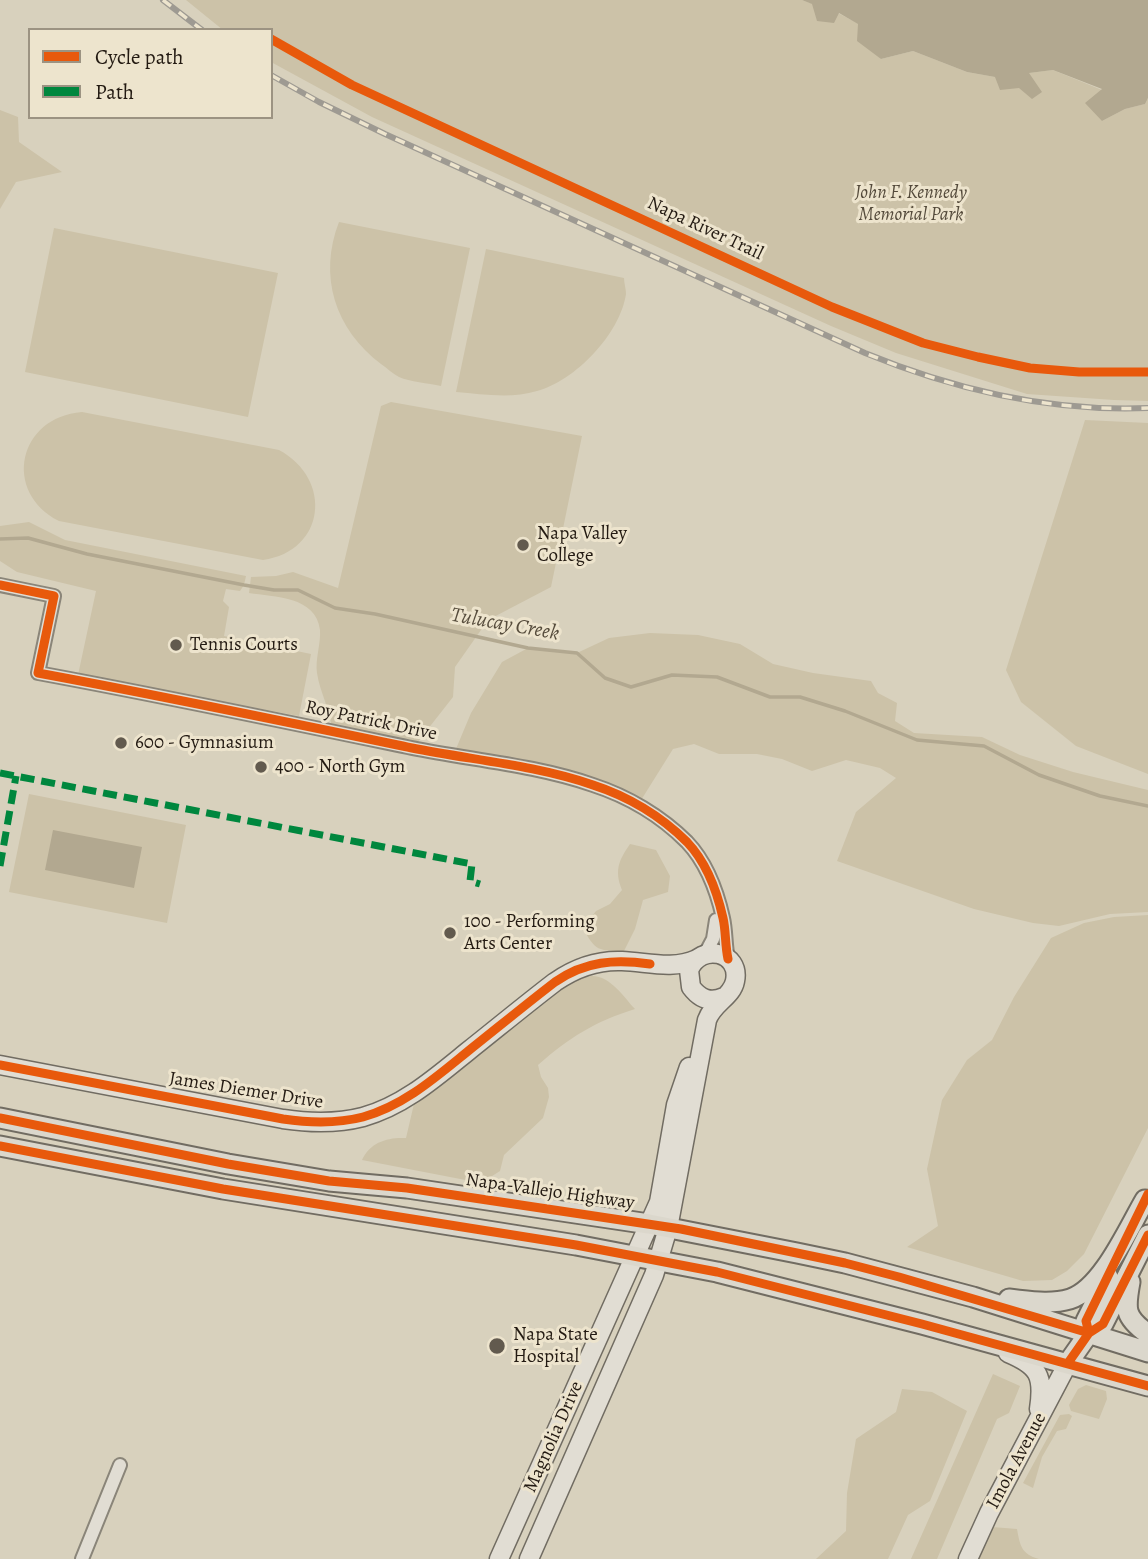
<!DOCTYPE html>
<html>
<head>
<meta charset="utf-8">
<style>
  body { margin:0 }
  #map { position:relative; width:1148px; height:1559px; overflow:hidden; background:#d8d1bd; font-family:Alegreya,serif }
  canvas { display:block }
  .legend { position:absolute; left:28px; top:28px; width:245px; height:91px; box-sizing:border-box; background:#ede4cd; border:2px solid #9c9382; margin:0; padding:9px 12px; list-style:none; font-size:21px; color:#231a12 }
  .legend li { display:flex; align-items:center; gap:14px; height:35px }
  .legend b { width:35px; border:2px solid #9c9382 }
</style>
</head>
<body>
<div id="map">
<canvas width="1148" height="1559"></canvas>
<ul class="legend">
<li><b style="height:9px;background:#e8590c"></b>Cycle path</li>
<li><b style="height:9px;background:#00873e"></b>Path</li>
</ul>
</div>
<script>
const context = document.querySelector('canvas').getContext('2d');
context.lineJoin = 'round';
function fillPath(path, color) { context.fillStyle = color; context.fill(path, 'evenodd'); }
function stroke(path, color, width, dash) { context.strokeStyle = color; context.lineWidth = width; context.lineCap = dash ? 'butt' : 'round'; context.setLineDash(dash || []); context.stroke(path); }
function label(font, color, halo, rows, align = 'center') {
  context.font = font + ' Alegreya,serif'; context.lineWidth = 6; context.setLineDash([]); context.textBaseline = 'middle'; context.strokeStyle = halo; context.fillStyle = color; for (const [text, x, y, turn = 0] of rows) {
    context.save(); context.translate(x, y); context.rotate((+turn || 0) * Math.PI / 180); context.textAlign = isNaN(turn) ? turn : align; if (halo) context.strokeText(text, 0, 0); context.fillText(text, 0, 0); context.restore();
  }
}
fillPath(new Path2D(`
  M 186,0 L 802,0 L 838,13 L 859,24 L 881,59 L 913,51 L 967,72 L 995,77 L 1053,70 L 1102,90 L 1102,121 L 1125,109 L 1145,104 L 1148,98 L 1148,401 L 1114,400 L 1027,394 L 896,353 L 831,326 L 372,117 L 271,62 L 271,30 L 223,30 Z
  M 0,110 L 18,117 L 19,142 L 62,172 L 16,182 L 0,209 Z
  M 339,222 L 470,248 L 441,386 C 428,383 410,382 399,377 C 393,374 387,368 381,364 C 335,329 318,276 339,222 Z
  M 54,228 L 278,273 L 248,417 L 25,372 Z
  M 486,249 L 624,278 C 624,283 626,289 626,294 C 620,334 575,381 537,391 C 511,399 482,394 456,392 Z
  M 391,402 L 582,436 L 551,587 L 488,620 L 455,667 L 453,697 L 413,748 L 332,731 C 331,711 320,693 317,673 C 315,659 321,644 320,630 C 316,596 274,597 249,593 L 251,577 L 276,576 L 293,572 L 338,588 L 381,406 Z
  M 82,412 L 279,450 C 333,479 326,551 263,560 L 59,521 C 2,492 18,417 82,412 Z
  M 1085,420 L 1148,423 L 1148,774 L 1076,746 L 1021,702 L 1006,670 Z
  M 29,522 L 65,540 L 246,576 L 244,585 L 240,591 L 226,589 L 223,601 L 229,607 L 224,636 L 311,654 L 299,716 L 78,675 L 96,591 L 17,572 L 0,561 L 0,526 Z
  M 650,633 L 698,635 L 740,644 L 773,664 L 813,673 L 871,681 L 878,693 L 897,703 L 895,721 L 914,733 L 982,737 L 1020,755 L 1073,772 L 1148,790 L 1148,912 L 1110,914 L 1059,926 L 1033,923 L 974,909 L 837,861 L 856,812 L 896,778 L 880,768 L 846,760 L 812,771 L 782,759 L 757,754 L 719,754 L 694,744 L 673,749 L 638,805 L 594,785 L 453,756 L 471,713 L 502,662 L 528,648 L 577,653 L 609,638 Z
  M 29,794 L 186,825 L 167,923 L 9,892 Z
  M 630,844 L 656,850 L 670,876 L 668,892 L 643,900 L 635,929 L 624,951 C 599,951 595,951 583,928 L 596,911 L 610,904 L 622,890 C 614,870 619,860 630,844 Z
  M 1148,915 L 1148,1128 L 1084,1254 L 1067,1271 L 1052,1280 L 1023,1281 L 907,1247 L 938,1226 L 927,1169 L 942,1100 L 967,1060 L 992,1040 L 1014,997 L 1051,938 L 1084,923 L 1114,917 Z
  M 563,976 C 581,982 575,978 590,976 C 609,974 624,997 635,1009 C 594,1022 570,1037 538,1065 L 541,1077 L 548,1088 L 549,1097 L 543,1118 L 504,1155 L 500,1171 L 481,1183 L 362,1160 C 370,1142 388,1137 406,1138 L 417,1091 Z
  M 993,1374 L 1020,1386 L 1009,1413 L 997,1419 L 937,1559 L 911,1559 Z
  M 1086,1385 L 1106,1391 L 1107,1399 L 1099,1419 L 1071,1411 L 1069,1405 L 1078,1389 Z
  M 902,1389 L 932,1392 L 967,1411 L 930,1501 L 908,1515 L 888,1559 L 816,1559 L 846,1531 L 847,1493 L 856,1439 L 896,1412 Z
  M 1069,1414 L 1072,1416 L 1066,1429 L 1057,1431 L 1042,1457 L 1033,1488 L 1023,1483 L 1060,1415 Z
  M 992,1527 L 1017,1529 C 1020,1545 1021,1554 1039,1559 L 976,1559 Z`), '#ccc2a8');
fillPath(new Path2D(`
  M 802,0 L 1148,0 L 1148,98 L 1145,104 L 1125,109 L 1102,121 L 1085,103 L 1102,89 L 1053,70 L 1029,73 L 1042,92 L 1032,99 L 1019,88 L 1000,90 L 995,77 L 967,72 L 913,51 L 881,59 L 857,41 L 858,24 L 839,13 L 834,23 L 817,21 L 812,4 Z
  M 53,830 L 142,847 L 134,888 L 45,870 Z`), '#b2a890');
stroke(new Path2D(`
  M 0,539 L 28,538 L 87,554 L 244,585 L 274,590 L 298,590 L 335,608 L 375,614 L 528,648 L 577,653 L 605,678 L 631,687 L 672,675 L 717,677 L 770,697 L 800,697 L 845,711 L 917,740 L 984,746 L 1039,775 L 1100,796 L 1148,806`), '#b2a890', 3.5);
const street = new Path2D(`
  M 0,585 L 54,596 L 38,673 C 163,696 287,722 412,748 C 472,760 535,765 593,785 C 627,796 661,816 687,842 C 706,862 717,891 723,918 C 726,931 725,945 728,959
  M 705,954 L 713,939 L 716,920
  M 82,1559 L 120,1465`);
const secondary = new Path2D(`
  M 0,1065 L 283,1119 C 310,1123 336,1124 363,1117 C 403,1106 435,1078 467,1052 C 496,1029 525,1005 555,982 C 575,968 597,960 622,961 C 648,962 672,970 697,959
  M 1008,1353 C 1039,1366 1044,1376 1039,1409
  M 499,1559 L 659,1202 L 676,1105 L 689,1067
  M 529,1559 L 654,1275 L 668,1228 L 707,1020 C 713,1003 732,997 735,981 C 741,952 701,942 689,970 L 691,987 C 700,999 710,1003 724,997
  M 968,1559 L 989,1513 L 1068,1363`);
const primary = new Path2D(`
  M 0,1118 L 228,1164 L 329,1181 L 407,1188 L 649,1224 L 797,1253 L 845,1263 L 973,1297 L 1148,1352
  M 0,1146 L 223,1189 L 576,1245 L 717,1272 L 922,1324 L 1148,1386
  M 1130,1282 C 1125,1309 1124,1317 1148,1334
  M 1009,1299 C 1029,1301 1050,1305 1070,1299 C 1102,1289 1128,1229 1145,1200
  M 1089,1333 L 1086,1321 L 1108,1277
  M 1068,1363 L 1089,1333 L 1103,1324 L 1148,1235`);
stroke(street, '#8a8579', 16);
stroke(secondary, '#716c62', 21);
stroke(primary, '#716c62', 23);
stroke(street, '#e1ddd3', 12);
stroke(secondary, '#e1ddd3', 18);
stroke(primary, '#dbd7cc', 19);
const rail = new Path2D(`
  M 163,0 L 202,30
  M 271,75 L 319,102 L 385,134 L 865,353 C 955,390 1049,412 1148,408`);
stroke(rail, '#9e9a92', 6);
stroke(rail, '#ede4cd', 3.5, [10]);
stroke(new Path2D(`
  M 0,773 L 472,864 L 470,881 L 480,884
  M 0,866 L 16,776`), '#00873e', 7, [14, 7]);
stroke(new Path2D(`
  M 271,39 L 352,85 L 832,307 L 923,343 L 978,357 L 1030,368 L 1079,372 L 1148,372
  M 0,585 L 54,596 L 38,673 C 163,696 287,722 412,748 C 472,760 535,765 593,785 C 627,796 661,816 687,842 C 706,862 717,891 723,918 C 726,931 725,945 728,959
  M 0,1065 L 283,1119 C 310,1123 336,1124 363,1117 C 403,1106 435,1078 467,1052 C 496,1029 525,1005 555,982 C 585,961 615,959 650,964
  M 0,1118 L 228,1164 L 329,1181 L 407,1188 L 681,1229 L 845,1263 L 899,1277 L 1089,1333
  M 0,1146 L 223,1189 L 576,1245 L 717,1272 L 922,1324 L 1148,1386
  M 1089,1333 L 1086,1321 L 1148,1194
  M 1068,1363 L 1089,1333 L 1103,1324 L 1148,1235`), '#e8590c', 9);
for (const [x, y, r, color] of [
  [523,545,7,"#625a4e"],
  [176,645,7,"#625a4e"],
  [121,743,7,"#625a4e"],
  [261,767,7,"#625a4e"],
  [450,933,7,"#625a4e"],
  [497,1346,9,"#625a4e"]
]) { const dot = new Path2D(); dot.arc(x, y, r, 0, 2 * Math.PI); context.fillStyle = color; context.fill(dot); stroke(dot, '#ede4cd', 2.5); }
label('italic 19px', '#53493a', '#ede4cd', [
  ["John F. Kennedy",911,193],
  ["Memorial Park",911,215]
]);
label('19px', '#231a12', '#ede4cd', [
  ["Napa River Trail",705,229,25],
  ["Roy Patrick Drive",371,721,12],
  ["James Diemer Drive",246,1091,9],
  ["Napa-Vallejo Highway",550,1192,8],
  ["Magnolia Drive",554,1437,-66],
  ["Imola Avenue",1017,1461,-62]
]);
label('19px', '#231a12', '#ede4cd', [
  ["Napa Valley",537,534],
  ["College",537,556],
  ["Tennis Courts",190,645],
  ["600 - Gymnasium",135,743],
  ["400 - North Gym",275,767],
  ["100 - Performing",464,922],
  ["Arts Center",464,944],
  ["Napa State",513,1335],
  ["Hospital",513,1357]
], 'left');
label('italic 21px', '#564c3c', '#ede4cd', [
  ["Tulucay Creek",505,625,10]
]);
</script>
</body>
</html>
